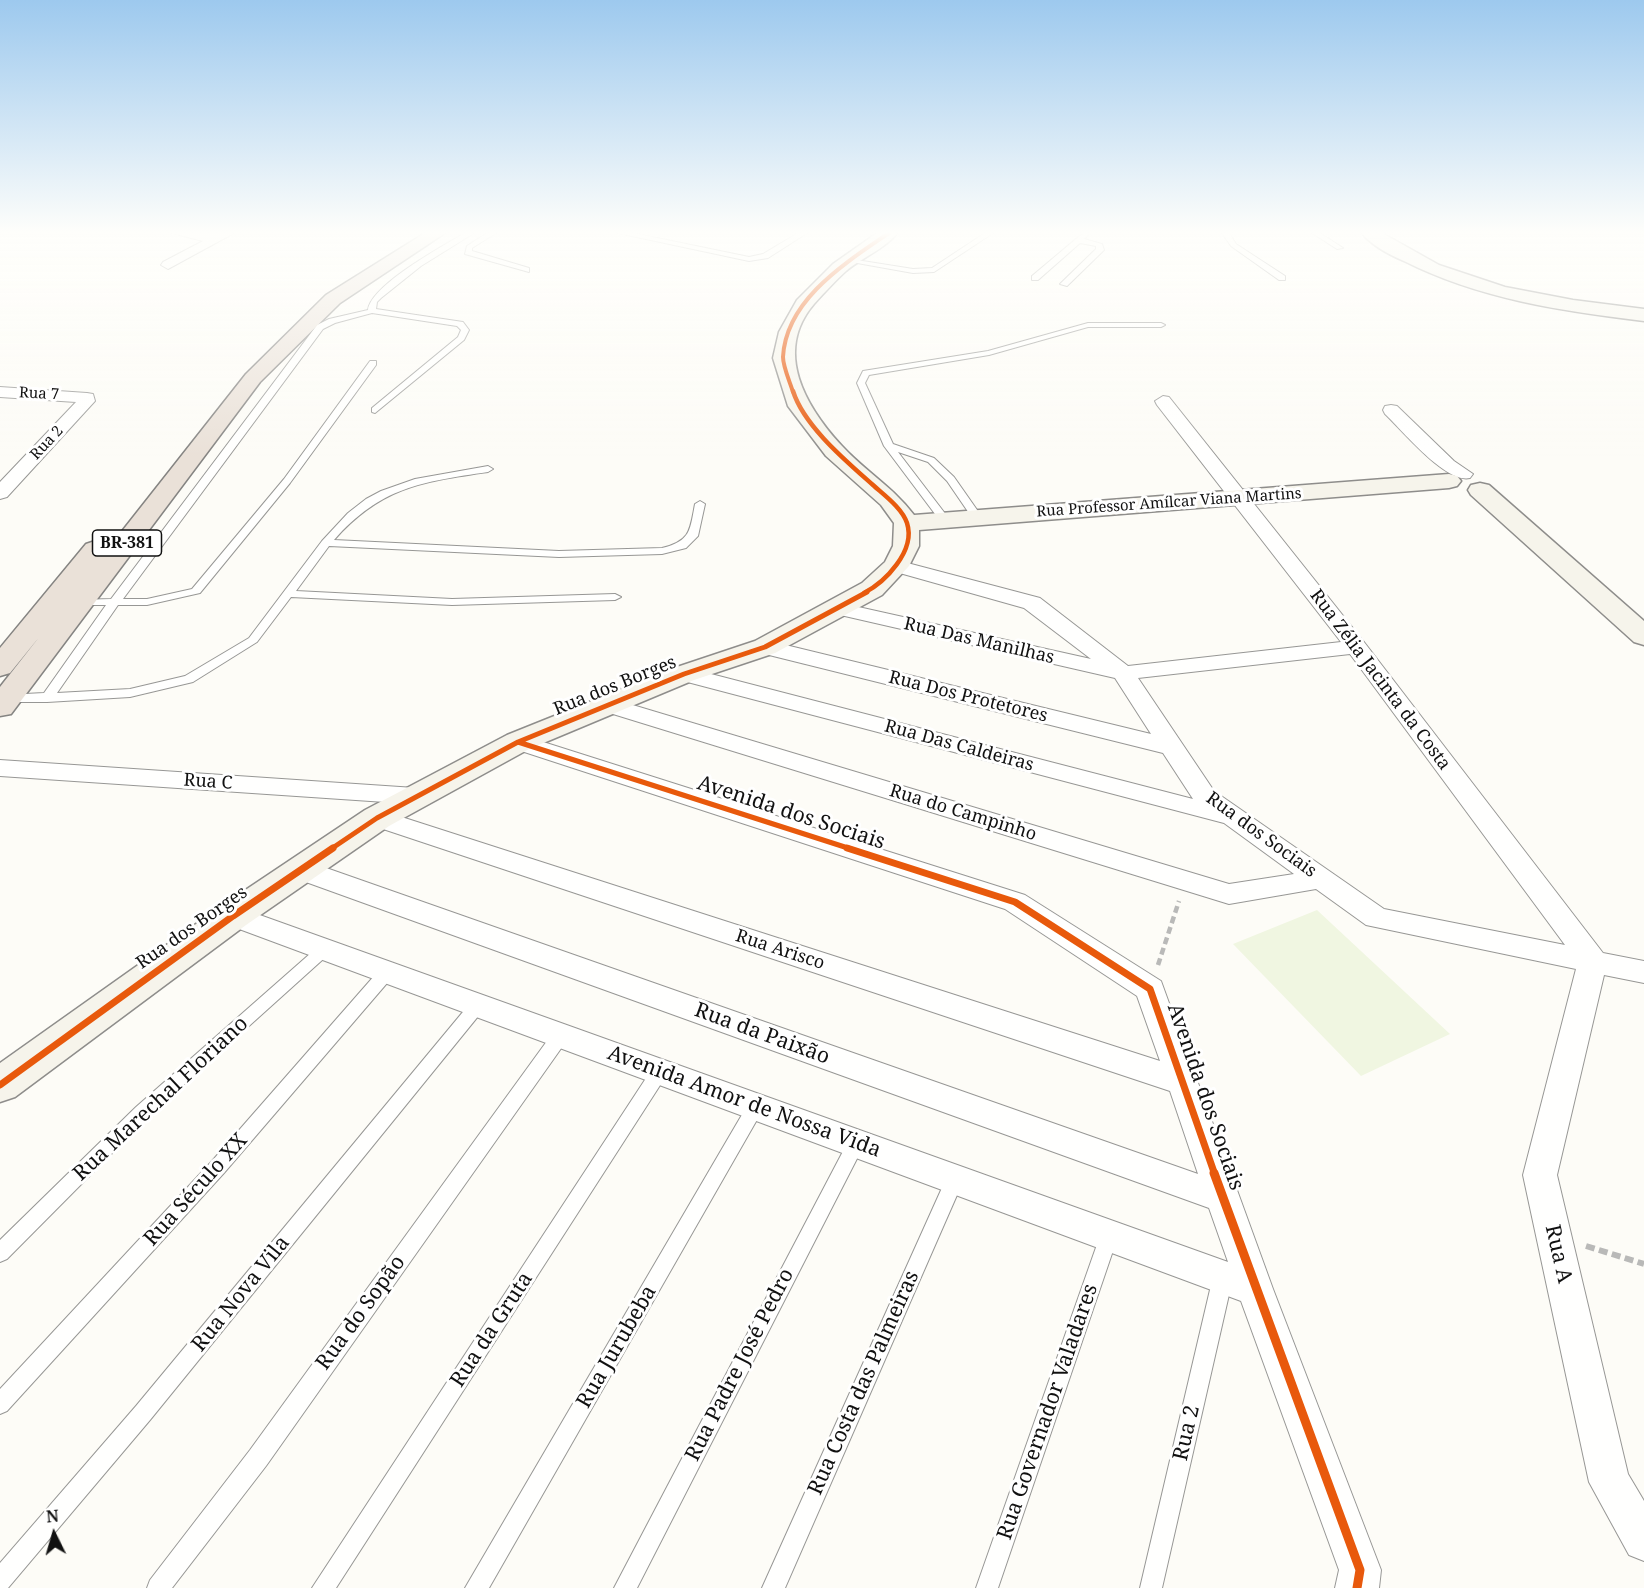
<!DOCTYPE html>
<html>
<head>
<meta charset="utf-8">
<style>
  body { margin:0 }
  #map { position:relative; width:1644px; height:1588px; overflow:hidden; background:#fdfcf7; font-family:"Noto Serif",serif }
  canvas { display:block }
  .north { position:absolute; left:24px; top:1504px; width:60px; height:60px; -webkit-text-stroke:4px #fff; paint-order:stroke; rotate:355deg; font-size:16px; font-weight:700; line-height:24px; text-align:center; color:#111 }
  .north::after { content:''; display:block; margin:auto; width:21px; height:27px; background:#111; clip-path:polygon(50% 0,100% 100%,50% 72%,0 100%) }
</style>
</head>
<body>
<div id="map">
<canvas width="1644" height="1588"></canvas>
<div class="north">N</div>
</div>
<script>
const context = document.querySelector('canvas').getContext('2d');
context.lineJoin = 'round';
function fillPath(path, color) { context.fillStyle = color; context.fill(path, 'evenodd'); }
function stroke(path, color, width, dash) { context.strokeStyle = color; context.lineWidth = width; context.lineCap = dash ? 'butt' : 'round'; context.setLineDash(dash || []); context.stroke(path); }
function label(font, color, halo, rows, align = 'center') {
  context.font = font + ' "Noto Serif",serif'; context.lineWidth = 6; context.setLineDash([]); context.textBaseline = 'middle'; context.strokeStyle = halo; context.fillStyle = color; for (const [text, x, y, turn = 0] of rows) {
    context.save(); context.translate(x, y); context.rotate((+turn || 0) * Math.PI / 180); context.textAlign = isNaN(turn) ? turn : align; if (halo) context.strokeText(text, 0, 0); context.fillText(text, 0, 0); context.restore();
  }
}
fillPath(new Path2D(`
  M 1317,910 L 1450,1034 L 1361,1076 L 1233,944 Z`), '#f0f6e1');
const lane = new Path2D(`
  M 465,233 L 474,233 L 421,266 L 381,298 L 377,302 L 376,309 L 463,322 L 469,330 L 464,340 L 375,413 L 372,412 L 372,408 L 458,337 L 461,330 L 457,326 L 372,313 L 335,323 L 323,329 L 123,599 L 147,599 L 192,589 L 284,479 L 370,361 L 376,361 L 376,365 L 290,483 L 200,593 L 147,605 L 118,605 L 57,693 L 130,689 L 185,676 L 249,638 L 322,541 L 348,513 L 366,499 L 381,491 L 415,479 L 488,466 L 493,469 L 488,472 C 421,482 381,487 334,540 L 559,551 L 662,548 C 691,541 690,530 695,504 L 700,501 L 705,504 L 698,536 L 686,548 L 662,554 L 559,557 L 329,546 L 296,591 L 452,599 L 615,594 L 621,597 L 615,600 L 452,605 L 291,597 L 257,642 L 193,682 L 130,697 L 47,702 L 2,702 L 0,699 L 6,695 L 44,693 L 106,605 L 81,605 L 77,604 L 77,600 L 111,599 L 317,325 L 329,319 L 368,310 C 371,285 443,246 465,233 Z
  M 487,233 L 496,233 L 472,248 L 472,251 L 529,268 L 529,272 L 465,254 L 467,246 Z
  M 618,233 L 633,233 L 749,257 L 763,254 L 798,233 L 807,233 L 768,258 L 749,261 Z
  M 985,233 L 993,233 L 934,272 L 913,273 L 846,261 L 850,259 L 913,269 L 932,268 Z
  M 1087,233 L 1088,235 L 1084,239 L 1102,244 L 1104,250 L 1067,286 L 1060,284 L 1096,249 L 1096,246 L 1080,243 L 1038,280 L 1032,280 L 1032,276 L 1076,239 L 1083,234 Z
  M 1222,233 L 1229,233 L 1236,244 L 1285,276 L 1285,280 L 1279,280 L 1231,246 Z
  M 1312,233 L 1320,233 L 1343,248 L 1337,249 Z
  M 1088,323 L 1161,323 L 1165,325 L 1161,327 L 1088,327 L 989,355 L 869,375 L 865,383 L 893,444 L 934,458 L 954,477 L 982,517 L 977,520 L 973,519 L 947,481 L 928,462 L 898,452 L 950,520 L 949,522 L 941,522 L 884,446 L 857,383 L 863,371 L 988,351 Z
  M 325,943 L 330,945 L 333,949 L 330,953 L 148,1117 L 7,1259 L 0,1262 L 0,1240 L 136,1107 L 320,945 Z
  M 388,965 L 394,967 L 396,971 L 394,975 L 224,1173 L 7,1411 L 0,1414 L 0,1389 L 212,1161 L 382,967 Z
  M 478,999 L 484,1001 L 486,1005 L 484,1009 L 150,1420 L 8,1588 L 0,1588 L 0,1563 L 136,1406 L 472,1001 Z
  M 561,1029 L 567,1030 L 569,1035 L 567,1040 L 266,1466 L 172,1588 L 147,1588 L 150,1580 L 250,1450 L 555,1030 Z
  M 660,1064 L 666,1066 L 668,1071 L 666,1076 L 336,1588 L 312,1588 L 654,1066 Z
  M 756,1099 L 762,1101 L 765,1106 L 762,1111 L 489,1588 L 465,1588 L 750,1101 Z
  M 856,1135 L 862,1138 L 865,1143 L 637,1588 L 614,1588 L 850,1138 Z
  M 955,1171 L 961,1173 L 964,1179 L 785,1588 L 762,1588 L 946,1179 L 949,1173 Z
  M 1109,1227 L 1116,1230 L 1118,1236 L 998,1588 L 976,1588 L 1100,1236 L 1102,1230 Z
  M 1223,1268 L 1230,1271 L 1233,1277 L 1162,1588 L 1140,1588 L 1213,1277 L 1216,1271 Z`);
const street = new Path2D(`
  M 172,233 L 234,233 L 168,269 L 161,265 L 163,262 L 203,241 Z
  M 0,387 L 87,393 L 93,394 L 95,401 L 7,497 L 0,499 L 0,482 L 76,402 L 0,397 Z
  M 1163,396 L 1169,397 L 1364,642 L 1603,953 L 1644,961 L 1644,983 L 1604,975 L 1557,1175 L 1628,1474 L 1644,1501 L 1644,1561 L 1629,1555 L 1589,1482 L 1523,1175 L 1576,969 L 1366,925 L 1316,889 L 1229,904 L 600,710 L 596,705 L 600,700 L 616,700 L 1229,884 L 1294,874 L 1224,823 L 676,679 L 673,674 L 676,669 L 684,667 L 1193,799 L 1163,753 L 757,652 L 754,647 L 757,642 L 765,640 L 1151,734 L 1115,678 L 836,614 L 828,613 L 825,608 L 828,603 L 836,602 L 1091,659 L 1024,608 L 889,570 L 886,566 L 889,562 L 896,560 L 1040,598 L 1128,666 L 1341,642 L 1157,405 L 1155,401 ZM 1350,654 L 1565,945 L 1384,909 L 1214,791 L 1138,678 Z
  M 1391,405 L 1397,406 L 1454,461 L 1473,474 L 1470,478 C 1446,484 1402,430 1385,414 L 1383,410 L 1385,406 Z
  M 518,734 L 1025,895 L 1161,981 L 1273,1289 L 1381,1570 L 1379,1588 L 1335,1588 L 1339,1570 L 1241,1301 L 223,923 L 219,916 L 223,909 L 233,906 L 243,909 L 1228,1262 L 1209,1208 L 292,877 L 288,870 L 292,863 L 302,860 L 312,863 L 1198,1174 L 1170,1091 L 368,824 L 364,818 L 368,812 L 377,809 L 386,812 L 1160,1061 L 1137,996 L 1005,909 L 509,747 L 506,742 L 509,737 Z
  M 0,760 L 415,788 L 424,790 L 428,796 L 424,802 L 415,804 L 0,776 Z`);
const secondary = new Path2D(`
  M 877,233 L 897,233 C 885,249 861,258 846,271 C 835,281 824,293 814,304 C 773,352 806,407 842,446 C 865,471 893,487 914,515 L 1449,474 L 1457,476 L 1461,481 L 1457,486 L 1449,488 L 919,530 L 919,546 L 909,566 L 882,595 L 775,653 L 694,680 L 529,749 L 389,826 L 246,925 L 15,1097 L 0,1102 L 0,1063 L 220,907 L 365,810 L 507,735 L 674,668 L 755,641 L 862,583 L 885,562 L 893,546 L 894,523 L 881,505 L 826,456 L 788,406 L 773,358 L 779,332 L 797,300 L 833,264 Z
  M 1362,233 L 1382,233 L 1439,265 L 1505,287 L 1573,300 L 1644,309 L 1644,321 C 1562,311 1479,299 1404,261 C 1390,255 1371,245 1362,233 Z
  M 1480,483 L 1489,485 L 1644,621 L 1644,645 L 1634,642 L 1471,495 L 1468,490 L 1471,485 Z`);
const highway = new Path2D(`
  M 425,233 L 445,233 L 340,303 L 260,382 L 11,714 L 0,716 L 0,687 L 40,636 L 10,673 L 0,676 L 0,648 L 86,544 L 95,541 L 104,544 L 108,549 L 246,374 L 326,295 Z`);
stroke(lane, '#979795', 2);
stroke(street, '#979795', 2);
stroke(secondary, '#8e8d8b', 3);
stroke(highway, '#858482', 3);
stroke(new Path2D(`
  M 1158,965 L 1179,901`), '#b9b9b8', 4.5, [7, 4]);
stroke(new Path2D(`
  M 1586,1246 L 1644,1264`), '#b9b9b8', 6, [9, 4.5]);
fillPath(lane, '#fffffe');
fillPath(street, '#fffffe');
fillPath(secondary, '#f6f4eb');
fillPath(highway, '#eae1d8');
stroke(new Path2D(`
  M 793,392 C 790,382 783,367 783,357 C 786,299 847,262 889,233`), '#e8590c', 4);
stroke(new Path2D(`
  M 793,391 C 804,426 846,461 873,485 C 884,495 902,508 907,523 C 916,551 885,582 864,593`), '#e8590c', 4.5);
stroke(new Path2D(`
  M 518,742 L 851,849
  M 331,849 L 377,818 L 518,742 L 684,674 L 765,647 L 867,592`), '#e8590c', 5);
stroke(new Path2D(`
  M 847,848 L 1015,902 L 1150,989 L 1215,1175
  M 0,1085 L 233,916 L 333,848`), '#e8590c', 7);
stroke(new Path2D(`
  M 1214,1173 L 1360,1570 L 1357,1588`), '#e8590c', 9);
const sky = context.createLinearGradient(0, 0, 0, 456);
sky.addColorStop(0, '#9dc9ee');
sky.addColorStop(0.51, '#fefefb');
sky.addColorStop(1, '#fefefb00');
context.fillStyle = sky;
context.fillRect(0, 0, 1644, 456);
label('15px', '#111', '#fff', [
  ["Rua 7",39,394,3],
  ["Rua 2",47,443,-47],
  ["Rua Professor Amílcar Viana Martins",1169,503,-4]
]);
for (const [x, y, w] of [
  [127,543,69]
]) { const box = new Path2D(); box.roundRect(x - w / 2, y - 13, w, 26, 4.5); context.fillStyle = '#fff'; context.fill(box); stroke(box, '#111', 1.5); }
label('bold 16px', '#111', null, [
  ["BR-381",127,543]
]);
label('18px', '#111', '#fff', [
  ["Rua Das Manilhas",979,641,13],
  ["Rua Zélia Jacinta da Costa",1380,680,53],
  ["Rua dos Borges",615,686,-22],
  ["Rua Dos Protetores",968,697,14],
  ["Rua Das Caldeiras",959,746,15],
  ["Rua C",208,782,4],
  ["Rua do Campinho",963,813,17],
  ["Rua dos Sociais",1261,835,36],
  ["Rua dos Borges",192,928,-35],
  ["Rua Arisco",780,950,18]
]);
label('21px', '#111', '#fff', [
  ["Avenida dos Sociais",791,813,18],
  ["Rua da Paixão",762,1034,20],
  ["Avenida dos Sociais",1205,1097,71],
  ["Rua Marechal Floriano",161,1099,-43],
  ["Avenida Amor de Nossa Vida",744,1102,20],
  ["Rua Século XX",196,1190,-48],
  ["Rua A",1558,1254,77],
  ["Rua Nova Vila",241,1294,-51],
  ["Rua do Sopão",361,1313,-54],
  ["Rua da Gruta",492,1330,-57],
  ["Rua Jurubeba",617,1347,-60],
  ["Rua Padre José Pedro",740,1365,-63],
  ["Rua Costa das Palmeiras",864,1383,-66],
  ["Rua Governador Valadares",1048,1412,-71],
  ["Rua 2",1187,1433,-77]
]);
</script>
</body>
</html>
